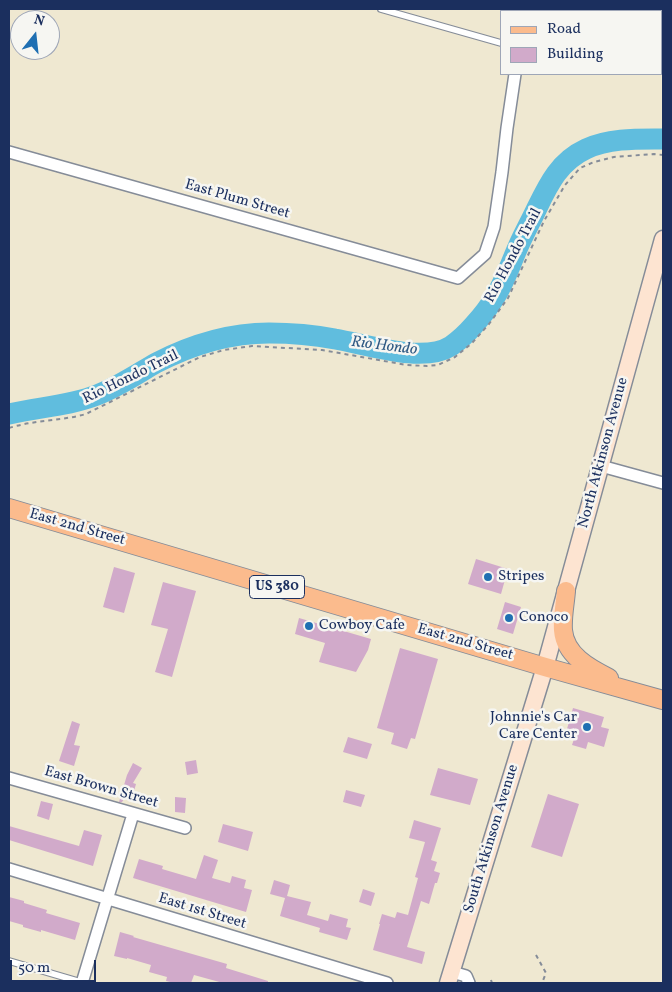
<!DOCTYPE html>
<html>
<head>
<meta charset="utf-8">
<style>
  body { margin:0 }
  #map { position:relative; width:672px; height:992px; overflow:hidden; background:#efe8d1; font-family:Vollkorn,serif }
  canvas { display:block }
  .frame { position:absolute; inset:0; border:10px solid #1b2f5e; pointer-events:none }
  .legend { position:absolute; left:500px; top:10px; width:162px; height:65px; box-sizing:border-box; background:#f6f6f2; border:1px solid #9ea6b7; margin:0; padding:6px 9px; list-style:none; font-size:15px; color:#1b2f5e }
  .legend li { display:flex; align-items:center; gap:10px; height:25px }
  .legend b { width:25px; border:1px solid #9ea6b7 }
  .north { position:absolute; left:10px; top:10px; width:50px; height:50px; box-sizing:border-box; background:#f6f6f2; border:1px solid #9ea6b7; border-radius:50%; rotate:16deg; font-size:14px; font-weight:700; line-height:20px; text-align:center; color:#1b2f5e }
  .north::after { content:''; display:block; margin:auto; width:18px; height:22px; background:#1f6fb2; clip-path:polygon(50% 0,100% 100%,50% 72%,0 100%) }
  .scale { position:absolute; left:10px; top:960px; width:86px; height:22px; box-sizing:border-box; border:2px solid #1b2f5e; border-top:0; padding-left:6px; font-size:15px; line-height:18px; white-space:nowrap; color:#1b2f5e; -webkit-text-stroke:4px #f6f6f2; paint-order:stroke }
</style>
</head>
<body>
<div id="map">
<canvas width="672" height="992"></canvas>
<div class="frame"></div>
<ul class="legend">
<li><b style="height:6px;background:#fbbb8d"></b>Road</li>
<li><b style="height:14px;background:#d1aaca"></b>Building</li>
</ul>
<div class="north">N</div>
<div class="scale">50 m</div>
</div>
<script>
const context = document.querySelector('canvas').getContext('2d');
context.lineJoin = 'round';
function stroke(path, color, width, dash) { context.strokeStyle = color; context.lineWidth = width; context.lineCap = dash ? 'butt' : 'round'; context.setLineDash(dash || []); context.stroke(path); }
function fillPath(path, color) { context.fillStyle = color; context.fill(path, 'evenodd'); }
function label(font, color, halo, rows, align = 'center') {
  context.font = font + ' Vollkorn,serif'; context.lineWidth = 5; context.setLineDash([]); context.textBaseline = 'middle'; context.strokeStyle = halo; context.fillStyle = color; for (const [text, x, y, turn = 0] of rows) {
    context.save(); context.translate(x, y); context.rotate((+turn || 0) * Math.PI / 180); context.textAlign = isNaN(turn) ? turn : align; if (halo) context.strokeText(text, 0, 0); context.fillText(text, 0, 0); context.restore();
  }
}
stroke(new Path2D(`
  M 9,414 C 38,407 69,406 97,395 C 118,387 137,374 156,363 C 191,345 229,333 269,333 C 291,333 314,335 335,339 C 366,344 423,364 451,346 C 460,340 467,333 474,325 C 481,317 488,309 493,300 C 504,284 510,265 518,247 C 524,233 531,221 537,208 C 549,183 560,161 586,149 C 609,138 638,139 663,139`), '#60bdde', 21);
fillPath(new Path2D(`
  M 476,559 L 508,569 L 501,594 L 468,584 Z
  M 114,567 L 135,573 L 124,613 L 103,607 Z
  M 163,582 L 196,591 L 172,677 L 155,672 L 168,629 L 151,625 Z
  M 505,602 L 521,607 L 513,634 L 497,629 Z
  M 299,618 L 371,639 L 368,650 L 356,672 L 319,662 L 325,643 L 295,634 Z
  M 400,648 L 438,659 L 415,739 L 411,738 L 407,749 L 391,744 L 394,733 L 377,728 Z
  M 573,708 L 604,717 L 601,727 L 609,729 L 604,747 L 588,742 L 586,749 L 572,745 L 574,739 L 565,736 Z
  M 72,721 L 80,724 L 74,745 L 80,746 L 74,766 L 59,761 Z
  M 348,737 L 372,744 L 367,759 L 343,752 Z
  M 196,760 L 198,773 L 187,775 L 185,762 Z
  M 133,763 L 142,768 L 133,783 L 136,784 L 132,798 L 126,796 L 122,802 L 119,802 L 127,775 Z
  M 438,768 L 478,779 L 470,805 L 430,795 Z
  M 346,790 L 365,795 L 361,807 L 343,802 Z
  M 548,794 L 579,804 L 562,857 L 531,847 Z
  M 175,797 L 186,798 L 185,813 L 175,812 Z
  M 41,801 L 53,804 L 49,820 L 37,816 Z
  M 414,820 L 441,828 L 431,860 L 437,862 L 434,871 L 440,873 L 437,883 L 435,883 L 429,904 L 421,901 L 407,947 L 425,952 L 422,964 L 373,950 L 380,924 L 379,924 L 382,914 L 395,918 L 397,912 L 408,915 L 418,878 L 415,877 L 425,842 L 409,838 Z
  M 223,824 L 253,832 L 248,851 L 218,842 Z
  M 9,826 L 79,846 L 84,830 L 102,835 L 93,866 L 9,840 Z
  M 204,855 L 218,860 L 212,878 L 230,883 L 232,876 L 246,880 L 244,888 L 252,890 L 246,912 L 133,878 L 139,859 L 163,866 L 162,869 L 196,879 Z
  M 274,880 L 290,885 L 287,896 L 311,902 L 307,915 L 328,921 L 330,914 L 348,919 L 346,927 L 351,928 L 347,940 L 319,932 L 320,928 L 280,916 L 285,898 L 270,894 Z
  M 363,889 L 375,893 L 371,906 L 359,902 Z
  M 9,897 L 24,901 L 24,903 L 47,910 L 46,913 L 80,923 L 75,940 L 41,930 L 41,932 L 23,927 L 23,925 L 9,921 Z
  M 120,932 L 134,936 L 133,937 L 227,964 L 226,968 L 268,981 L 268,983 L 223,983 L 194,975 L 191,983 L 175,983 L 166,981 L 167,977 L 149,972 L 151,965 L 127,958 L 127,959 L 114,956 Z`), '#d1aaca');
const service = new Path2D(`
  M 381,9 L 501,43
  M 635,11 L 636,9
  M 9,961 L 84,983`);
const minor = new Path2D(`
  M 528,11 L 529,9
  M 9,152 L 458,278 L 485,254 L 494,227 L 502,172 L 507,128 L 515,74
  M 601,466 L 663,483
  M 9,778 L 185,828
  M 9,869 L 387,983
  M 452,972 L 466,976 L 469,983
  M 82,983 L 133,814`);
const secondary = new Path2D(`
  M 448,983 L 545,667 L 663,239`);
const primary = new Path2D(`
  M 9,508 L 545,667 L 663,700
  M 566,591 C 565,604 562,617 563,630 C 565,655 589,668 609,678`);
stroke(service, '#858c98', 8);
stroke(minor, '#858c98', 14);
stroke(secondary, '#858c98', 19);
stroke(primary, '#858c98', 20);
stroke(new Path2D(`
  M 9,428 C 34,420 61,421 86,414 L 200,357 L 224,350 L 252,346 L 322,350 L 407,365 L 427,366 L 438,365 L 455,357 L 472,343 L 489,324 L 508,298 L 544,221 L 565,185 L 580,168 L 594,162 L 614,157 L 654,154 L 663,155
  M 536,955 L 546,973 L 542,983
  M 491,980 L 492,983`), '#858c98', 2, [4, 4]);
stroke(service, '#fff', 5.5);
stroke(minor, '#fff', 11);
stroke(secondary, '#fde4d1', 16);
stroke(primary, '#fbbb8d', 18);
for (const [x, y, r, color] of [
  [488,577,5,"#1f6fb2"],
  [509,618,5,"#1f6fb2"],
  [309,626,5,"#1f6fb2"],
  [587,727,5,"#1f6fb2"]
]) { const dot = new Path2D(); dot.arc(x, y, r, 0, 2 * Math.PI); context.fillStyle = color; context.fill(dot); stroke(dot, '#f6f6f2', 2); }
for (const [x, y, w] of [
  [277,587,55]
]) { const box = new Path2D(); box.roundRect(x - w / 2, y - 11.5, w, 23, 4); context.fillStyle = '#f6f6f2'; context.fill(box); stroke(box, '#1b2f5e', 1); }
label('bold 14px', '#1b2f5e', null, [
  ["US 380",277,587]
]);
label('15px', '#1b2f5e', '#f6f6f2', [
  ["East Plum Street",237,200,16],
  ["Rio Hondo Trail",514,256,-62],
  ["Rio Hondo Trail",131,378,-26],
  ["North Atkinson Avenue",604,453,-75],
  ["East 2nd Street",77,528,16],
  ["East 2nd Street",465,643,16],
  ["East Brown Street",101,788,16],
  ["South Atkinson Avenue",492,839,-73],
  ["East 1st Street",202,912,17]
]);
label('15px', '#1b2f5e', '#f6f6f2', [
  ["Stripes",498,577],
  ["Conoco",519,618],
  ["Cowboy Cafe",319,626],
  ["Johnnie's Car",577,718,"right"],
  ["Care Center",577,735,"right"]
], 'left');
label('italic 16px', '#305a84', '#f6f6f2', [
  ["Rio Hondo",384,347,7]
]);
</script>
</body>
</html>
